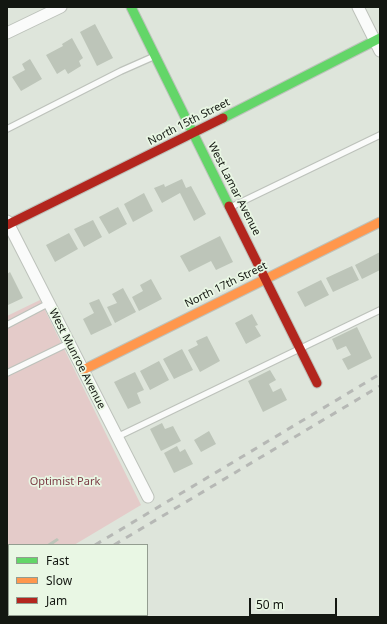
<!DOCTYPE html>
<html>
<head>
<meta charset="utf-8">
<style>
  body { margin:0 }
  #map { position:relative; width:387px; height:624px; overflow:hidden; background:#dee5db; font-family:"Noto Sans",sans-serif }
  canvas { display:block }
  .frame { position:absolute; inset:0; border:8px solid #131711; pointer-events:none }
  .legend { position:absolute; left:8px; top:544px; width:140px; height:72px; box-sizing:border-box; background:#e9f7e4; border:1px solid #939d90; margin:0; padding:5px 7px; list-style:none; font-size:12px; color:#131711 }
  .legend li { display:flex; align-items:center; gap:8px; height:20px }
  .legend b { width:20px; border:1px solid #939d90 }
  .scale { position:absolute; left:249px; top:598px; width:88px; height:18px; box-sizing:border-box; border:2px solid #131711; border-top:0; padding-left:5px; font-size:12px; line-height:14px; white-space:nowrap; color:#131711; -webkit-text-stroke:3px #e9f7e4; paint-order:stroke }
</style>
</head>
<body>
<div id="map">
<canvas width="387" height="624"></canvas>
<div class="frame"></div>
<ul class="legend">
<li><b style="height:5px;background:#63d668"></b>Fast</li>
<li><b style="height:5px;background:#ff974d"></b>Slow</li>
<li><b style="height:5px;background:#b3261e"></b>Jam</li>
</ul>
<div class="scale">50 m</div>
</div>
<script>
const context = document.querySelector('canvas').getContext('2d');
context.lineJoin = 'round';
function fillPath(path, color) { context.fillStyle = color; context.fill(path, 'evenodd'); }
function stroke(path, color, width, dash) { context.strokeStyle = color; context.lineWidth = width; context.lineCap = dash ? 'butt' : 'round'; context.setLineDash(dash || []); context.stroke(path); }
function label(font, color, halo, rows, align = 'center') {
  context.font = font + ' "Noto Sans",sans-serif'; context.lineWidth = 3.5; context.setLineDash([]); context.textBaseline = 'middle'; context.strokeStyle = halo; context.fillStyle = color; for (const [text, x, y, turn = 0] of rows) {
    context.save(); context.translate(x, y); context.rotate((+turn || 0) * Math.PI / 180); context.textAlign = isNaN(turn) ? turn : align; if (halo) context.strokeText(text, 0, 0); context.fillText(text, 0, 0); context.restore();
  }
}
fillPath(new Path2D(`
  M 40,300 L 141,505 L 74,545 L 9,545 L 9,584 L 7,585 L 7,316 Z`), '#e4cbc9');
fillPath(new Path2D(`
  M 95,24 L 113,58 L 97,66 L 80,32 Z
  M 72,38 L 83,58 L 79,61 L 81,66 L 68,74 L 65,69 L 57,74 L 46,55 L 63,46 L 62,44 Z
  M 30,59 L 42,79 L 21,91 L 12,77 L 25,70 L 22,64 Z
  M 182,179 L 186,188 L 191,186 L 206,214 L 194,221 L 180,193 L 162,203 L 154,188 L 164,184 L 165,187 Z
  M 144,193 L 153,211 L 133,222 L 124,204 Z
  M 118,207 L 127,224 L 109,234 L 99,217 Z
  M 93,220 L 102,237 L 84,247 L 74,229 Z
  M 69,233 L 78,249 L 55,262 L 46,245 Z
  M 220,236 L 233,262 L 216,270 L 211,261 L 189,272 L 180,256 Z
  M 380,252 L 380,270 L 362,279 L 355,265 Z
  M 352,266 L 359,280 L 333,292 L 326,278 Z
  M 10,272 L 23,298 L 8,305 L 7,274 Z
  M 151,279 L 162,299 L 139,311 L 132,297 L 143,291 L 140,285 Z
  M 321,280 L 329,295 L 305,307 L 297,292 Z
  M 123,288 L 136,312 L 115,323 L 107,307 L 117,303 L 112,294 Z
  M 99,299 L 112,325 L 91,335 L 83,319 L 94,313 L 89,303 Z
  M 252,314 L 258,325 L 255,326 L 261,336 L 246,344 L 235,323 Z
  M 357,327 L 372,358 L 348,370 L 342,359 L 351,355 L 346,346 L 337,350 L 332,339 Z
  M 207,336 L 220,361 L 200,372 L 188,350 L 198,345 L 196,341 Z
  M 182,349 L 193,370 L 174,379 L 163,359 Z
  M 159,361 L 169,380 L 150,390 L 140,371 Z
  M 270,370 L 276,380 L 269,384 L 273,392 L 281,388 L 287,400 L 263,412 L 248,381 Z
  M 135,372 L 144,390 L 137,393 L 141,403 L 128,409 L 114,382 Z
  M 162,423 L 165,429 L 173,426 L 181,441 L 161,451 L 150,429 Z
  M 209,431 L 216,444 L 201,452 L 194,440 Z
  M 177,446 L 180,452 L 185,449 L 193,464 L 174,473 L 164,453 Z
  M 57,538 L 59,540 L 52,545 L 46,545 Z`), '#bdc5b9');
const lane = new Path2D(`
  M 7,129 L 121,71 L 155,56
  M 231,207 L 380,135
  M 7,325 L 49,303
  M 7,373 L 69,343
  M 117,437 L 380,310`);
const street = new Path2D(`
  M 358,7 L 380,51
  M 7,33 L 61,7
  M 7,221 L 148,497`);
const fast = new Path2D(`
  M 131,7 L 229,206
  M 223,118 L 380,38`);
const slow = new Path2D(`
  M 83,370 L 380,222`);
const jam = new Path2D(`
  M 229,206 L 317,383
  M 7,225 L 223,118`);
stroke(lane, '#bdc2bb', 8);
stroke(street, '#bdc2bb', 13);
stroke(fast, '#bdc2bb', 11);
stroke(slow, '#bdc2bb', 11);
stroke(jam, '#bdc2bb', 11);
stroke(lane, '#fafbfa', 5.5);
stroke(street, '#fafbfa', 11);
stroke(fast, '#63d668', 9);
stroke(slow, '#ff974d', 9);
stroke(jam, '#b3261e', 9);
stroke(new Path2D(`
  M 95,545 L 380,374
  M 114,545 L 380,386
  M 7,597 L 9,596
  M 7,610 L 9,609
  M 17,617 L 18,615`), '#b6b8b5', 3, [7, 7]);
label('11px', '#131711', '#e9f7e4', [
  ["North 15th Street",189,122,-27],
  ["West Lamar Avenue",234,189,63],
  ["North 17th Street",226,285,-26],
  ["West Munroe Avenue",77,359,63]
]);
label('11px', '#7c3c46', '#e9f7e4', [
  ["Optimist Park",65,482]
]);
</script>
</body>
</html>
